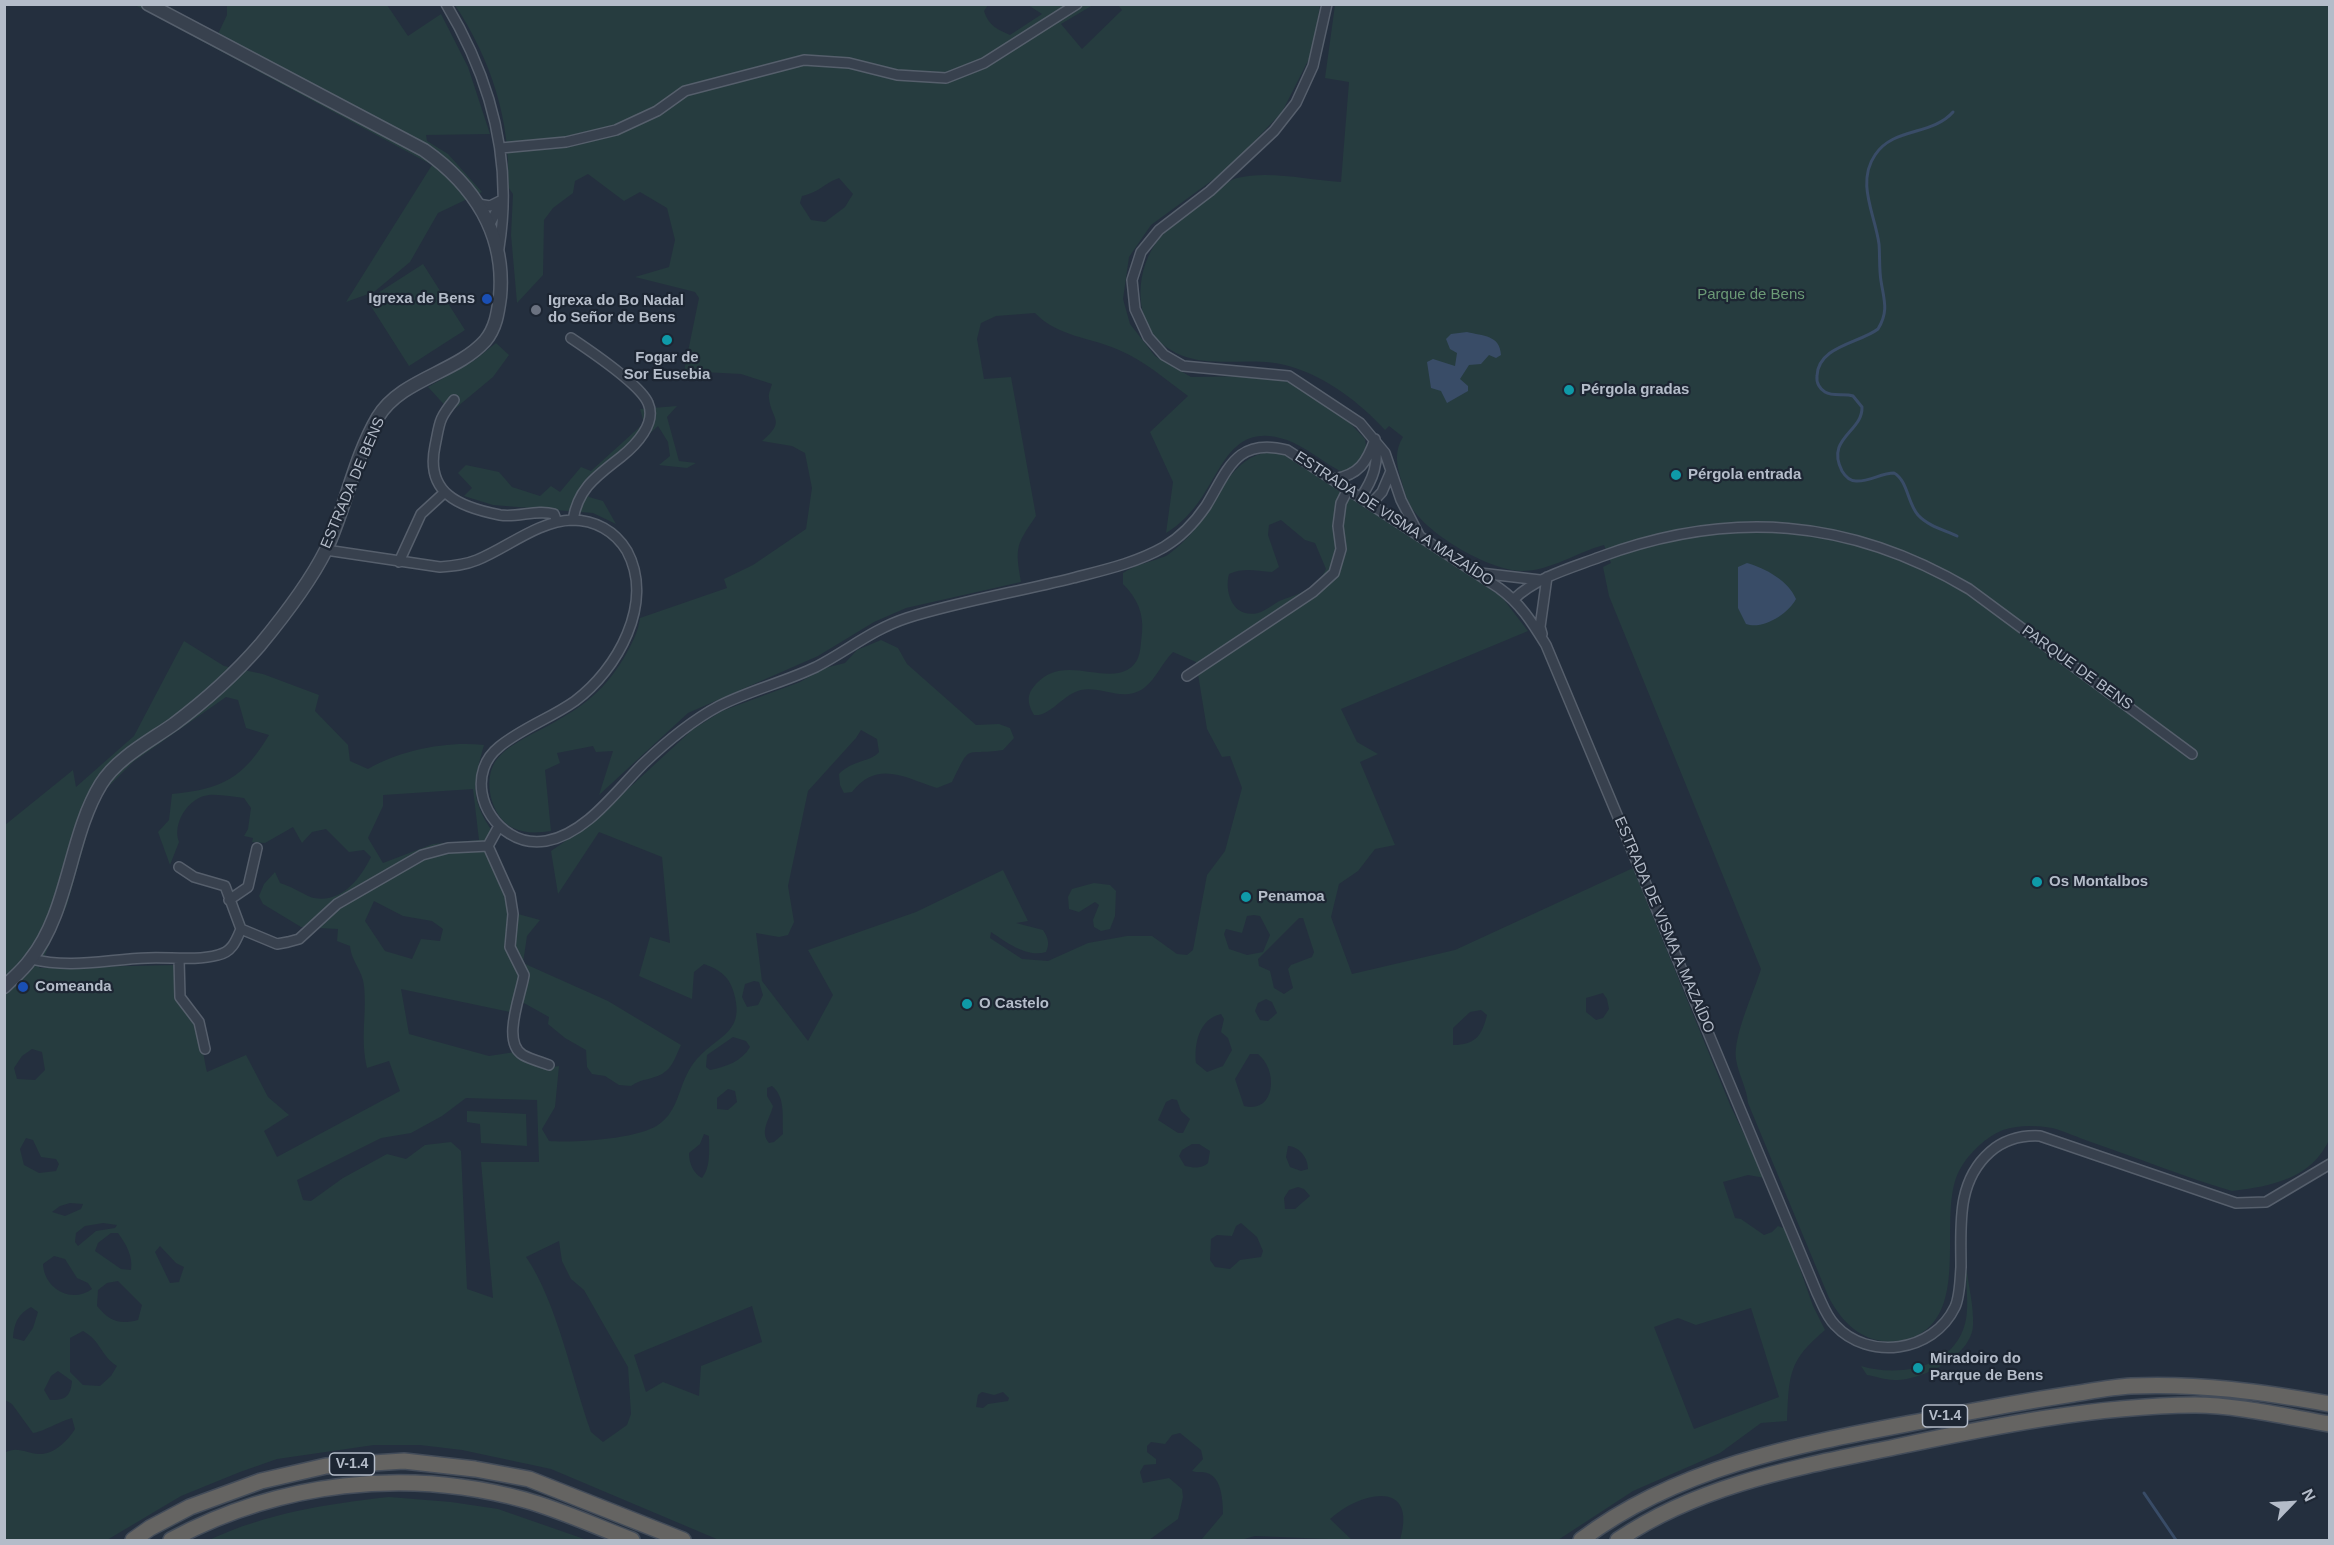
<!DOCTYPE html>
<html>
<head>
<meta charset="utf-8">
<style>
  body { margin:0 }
  #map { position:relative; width:2334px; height:1545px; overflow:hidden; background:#242f3e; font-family:Helvetica,sans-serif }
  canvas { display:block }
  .frame { position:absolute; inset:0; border:6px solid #b4bcc9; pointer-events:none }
  .north { position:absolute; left:2262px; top:1473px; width:60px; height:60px; -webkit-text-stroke:4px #1d2633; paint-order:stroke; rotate:65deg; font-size:16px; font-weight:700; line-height:24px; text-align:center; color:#b4bcc9 }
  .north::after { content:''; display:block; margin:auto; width:21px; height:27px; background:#b4bcc9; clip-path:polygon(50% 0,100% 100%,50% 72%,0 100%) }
</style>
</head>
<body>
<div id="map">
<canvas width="2334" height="1545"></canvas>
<div class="frame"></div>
<div class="north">N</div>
</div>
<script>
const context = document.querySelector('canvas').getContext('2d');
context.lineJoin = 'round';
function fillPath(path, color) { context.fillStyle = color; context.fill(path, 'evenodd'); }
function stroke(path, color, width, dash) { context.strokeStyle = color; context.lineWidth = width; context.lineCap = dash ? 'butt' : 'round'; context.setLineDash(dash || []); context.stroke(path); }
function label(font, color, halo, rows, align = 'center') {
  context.font = font + ' Helvetica,sans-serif'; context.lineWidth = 4.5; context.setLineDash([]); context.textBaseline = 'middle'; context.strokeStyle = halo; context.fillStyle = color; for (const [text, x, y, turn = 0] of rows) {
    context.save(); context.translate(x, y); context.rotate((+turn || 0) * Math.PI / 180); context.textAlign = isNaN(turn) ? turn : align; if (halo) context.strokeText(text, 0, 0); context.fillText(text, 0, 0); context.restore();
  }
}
fillPath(new Path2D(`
  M 135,5 L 164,5 L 218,34 L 227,15 L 227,5 L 387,5 L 408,36 L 441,14 L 468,67 L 490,134 L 426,135 L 427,141 L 448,154 L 482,192 L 438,213 L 410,262 L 374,292 L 346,302 L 432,165 Z
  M 455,5 L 988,5 L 984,11 C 988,25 998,30 1010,35 L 1042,14 L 1028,5 L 1093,5 L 1061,24 L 1082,49 L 1122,10 L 1118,5 L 1320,5 L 1312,53 L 1282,112 L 1229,168 L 1151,225 L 1129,257 L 1123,299 L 1130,324 L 1155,356 L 1191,377 L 1256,376 L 1288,382 L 1309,393 L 1350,423 L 1365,439 L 1367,453 L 1356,465 L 1342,472 C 1324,463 1306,447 1287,440 C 1235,422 1224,464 1202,497 C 1192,512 1181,524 1166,533 L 1173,482 L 1150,432 L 1188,396 C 1165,379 1145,361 1119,350 C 1090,337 1058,337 1035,313 L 996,316 L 981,323 L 977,339 L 984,379 L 1011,377 L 1036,516 C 1016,545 1015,547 1021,582 L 906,608 L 874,622 L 818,656 L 688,713 L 599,795 L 613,751 L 596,752 L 593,746 L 557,753 L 560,763 L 545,770 L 551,831 C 538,833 524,834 511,827 C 491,815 483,781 495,762 C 504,748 526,737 540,730 C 579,709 602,695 625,656 C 632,643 638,633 640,618 L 727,588 L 724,579 L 753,565 L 806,529 L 812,488 L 805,453 L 792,446 L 762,441 C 787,420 771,420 769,398 C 768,394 771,388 772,384 L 741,374 L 684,371 L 699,298 L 695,292 L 635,277 L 669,267 L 675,240 L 667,208 L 640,192 L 624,201 L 588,174 L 575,181 L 573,193 L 553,208 L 544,220 L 543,275 L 517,303 L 511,235 L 513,194 L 508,187 C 511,120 491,60 455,5 ZM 839,178 L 853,194 L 845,207 L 825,222 L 811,220 L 800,203 L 802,196 C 820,192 823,184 839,178 Z
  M 1335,5 L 2329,5 L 2330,1138 C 2312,1179 2272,1186 2232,1191 C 2184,1177 2138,1158 2091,1142 C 2078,1138 2065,1131 2052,1128 C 2037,1125 2017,1125 2003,1130 C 1983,1138 1963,1159 1956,1178 C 1940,1224 1968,1309 1918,1335 C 1909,1340 1899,1344 1888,1342 C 1859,1339 1843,1323 1829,1298 L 1748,1103 C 1747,1088 1738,1074 1736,1059 C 1733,1036 1754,992 1761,969 L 1609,596 L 1603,567 L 1611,563 L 1604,545 C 1577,552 1549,572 1520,571 C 1487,569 1424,533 1409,503 C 1405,495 1403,485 1400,476 C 1396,462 1395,450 1403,437 L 1389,426 L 1385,430 C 1360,403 1328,378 1292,367 C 1248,352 1200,376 1161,343 C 1132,317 1136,267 1159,239 C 1171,224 1189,213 1204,202 C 1213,194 1226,181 1237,178 C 1269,170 1308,180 1341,182 L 1349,82 L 1325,78 Z
  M 423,264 L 465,330 L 409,366 L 367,300 Z
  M 496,343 L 509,355 L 493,377 L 451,412 L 428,387 L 475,360 Z
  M 677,406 L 667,417 L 679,461 L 696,463 L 687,468 L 659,465 L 670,456 L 668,442 L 658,426 L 587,492 L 589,497 L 603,501 L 616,524 L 593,513 L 493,505 L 464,496 L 472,488 L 458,473 L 466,465 L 499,472 L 512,487 L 540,496 L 551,486 L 560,492 L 581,467 L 591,471 L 644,423 L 640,409 Z
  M 1272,452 L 1284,455 L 1303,467 L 1501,596 L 1528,631 L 1341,709 L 1357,742 L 1378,754 L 1360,762 L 1395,845 L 1375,849 L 1358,871 L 1339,884 L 1331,917 L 1352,974 L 1455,950 L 1633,868 L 1731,1107 L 1765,1178 L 1748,1175 L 1723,1182 L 1735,1218 L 1741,1219 L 1764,1235 L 1772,1232 L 1778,1226 L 1786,1229 L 1813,1306 L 1825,1330 C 1788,1361 1789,1375 1787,1421 L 1761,1423 L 1720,1453 L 1633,1491 L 1558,1540 L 1400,1540 C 1418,1479 1361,1491 1330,1519 L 1352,1540 L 1255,1536 L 1241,1540 L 1201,1540 L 1223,1514 C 1223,1502 1222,1477 1207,1473 C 1202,1471 1197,1473 1192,1471 L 1203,1459 L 1201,1450 L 1180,1433 L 1172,1435 L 1165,1444 L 1151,1442 L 1147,1446 L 1147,1452 L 1156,1459 L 1156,1464 L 1144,1465 L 1140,1472 L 1143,1483 L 1169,1478 L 1182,1489 L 1183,1497 L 1178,1519 L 1149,1540 L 719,1540 L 551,1469 L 462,1450 L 420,1445 L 374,1445 L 277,1459 L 240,1472 L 181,1496 L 107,1540 L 5,1540 L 4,1453 C 19,1445 27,1455 41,1454 C 55,1454 69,1439 75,1429 L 72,1418 C 61,1421 40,1433 33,1433 L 12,1404 L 5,1400 L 5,825 L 73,770 L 76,787 L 134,736 L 184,641 L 224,666 L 263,674 L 319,695 L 315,711 L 348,745 L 350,761 L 368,769 C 401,750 446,741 484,745 C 472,787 470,802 498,839 L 492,846 L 516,895 L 518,914 L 540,920 L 527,936 L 523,963 L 608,1001 L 681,1045 C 677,1053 673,1066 666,1071 C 656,1080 641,1078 631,1086 L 619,1085 L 605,1076 L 592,1074 L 587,1067 L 586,1050 L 565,1038 L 548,1024 L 549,1017 L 515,998 L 510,1012 L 401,989 L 409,1034 L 489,1056 L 515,1052 L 549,1068 L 559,1066 L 555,1107 L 542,1129 L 549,1141 C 575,1143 637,1139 658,1125 C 679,1111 678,1087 691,1067 C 713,1034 748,1037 733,990 C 728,975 718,969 704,964 L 694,972 L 692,999 L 639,976 L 650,937 L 670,943 L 662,857 L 599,832 L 558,894 L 551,851 L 590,824 L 692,730 L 722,711 L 800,682 L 825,668 L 845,663 L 857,650 L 881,640 L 898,648 L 907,664 L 976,725 L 999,724 L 1010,728 L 1014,738 L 1003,750 C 962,756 972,742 952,782 L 937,788 C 905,778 878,759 852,792 L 844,793 L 840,785 L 839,774 C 852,760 871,762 879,752 L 877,739 L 861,730 L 856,738 L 808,791 L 788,886 L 794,922 L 788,935 L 779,937 L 756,933 L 762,981 L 808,1041 L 833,995 L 808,950 L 916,912 L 1003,870 L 1028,921 L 1016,923 L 1043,930 C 1048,938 1050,943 1046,952 C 1027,958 1006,942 991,932 L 990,938 L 1022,959 L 1048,961 L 1088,943 L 1127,936 L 1152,936 L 1177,954 L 1187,955 L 1193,950 L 1207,875 L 1225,851 L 1242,788 L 1230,756 L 1222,757 L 1207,729 L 1196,662 L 1173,652 C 1162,663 1156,679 1144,688 C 1123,703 1103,686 1081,690 C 1063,694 1050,717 1034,715 C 1029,706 1026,698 1032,689 C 1059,651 1100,684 1127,670 C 1142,662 1140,647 1142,633 C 1144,613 1137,598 1123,584 L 1123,573 C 1136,564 1151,562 1166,556 C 1174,551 1183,542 1190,535 C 1218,507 1227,455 1272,452 ZM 1281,520 L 1305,540 L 1315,543 L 1326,569 C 1316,590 1303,592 1282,600 C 1274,603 1266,611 1258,613 C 1233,619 1224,592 1229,574 C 1245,567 1255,571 1272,572 L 1279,567 L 1268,535 L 1269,525 ZM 226,697 L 238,700 L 246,728 L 269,735 C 243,778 223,789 172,794 L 169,820 L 158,832 L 170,865 L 179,842 C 172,824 188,797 209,795 C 220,794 233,797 244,798 L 251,808 L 248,829 L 244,836 L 253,838 L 252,842 L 265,843 L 293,827 L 302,843 L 312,832 L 326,829 L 349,852 L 364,850 L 371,857 C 360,879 342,903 314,898 C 308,897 291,886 280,883 L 275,872 L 264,884 L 259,896 L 263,904 L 301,927 L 338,929 L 337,941 L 350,946 C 351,961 363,971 364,986 C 367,1015 360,1037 367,1068 L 389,1061 L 400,1091 L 277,1157 L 264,1131 L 289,1115 L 268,1097 L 246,1055 L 207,1072 C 204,1060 203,1047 199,1035 C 188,1006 175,999 176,965 L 39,968 L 67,905 L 91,820 L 105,790 L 133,762 ZM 473,789 L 479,840 L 433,844 L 383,863 L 368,838 L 383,806 L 383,795 ZM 374,901 L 403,916 L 432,921 L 443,929 L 440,941 L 421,939 L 412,959 L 385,951 L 365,921 ZM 1254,915 L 1260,916 L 1270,935 L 1263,952 L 1247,955 L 1229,949 L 1224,934 L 1226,929 L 1242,933 L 1247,916 ZM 1299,918 L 1303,918 L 1314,952 L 1312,957 L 1291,965 L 1288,969 L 1293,988 L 1284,994 L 1274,988 L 1270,971 L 1259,966 L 1258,959 ZM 754,981 L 759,982 L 763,995 L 758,1005 L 747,1007 L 742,997 L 745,984 ZM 1603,993 L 1607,999 L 1609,1009 L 1603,1018 L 1596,1020 L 1586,1012 L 1586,998 ZM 1266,999 L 1272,1002 L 1277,1013 L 1268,1021 L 1260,1020 L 1255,1011 L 1258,1003 ZM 1481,1010 L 1487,1015 C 1482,1036 1475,1045 1453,1045 L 1453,1028 L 1470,1012 ZM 1221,1014 L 1224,1019 L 1221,1032 L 1228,1038 L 1232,1050 L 1223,1066 L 1207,1072 L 1196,1063 C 1194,1044 1199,1019 1221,1014 ZM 733,1037 L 746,1041 L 750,1047 C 742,1061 726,1067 710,1070 L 706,1067 L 707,1055 ZM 32,1049 L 42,1052 L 45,1070 L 35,1080 L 17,1079 L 14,1068 L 22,1056 ZM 1250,1054 L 1258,1054 C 1279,1071 1275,1114 1244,1106 L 1235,1079 ZM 772,1086 C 786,1097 782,1118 783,1134 L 774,1142 L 769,1143 C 759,1131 770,1119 773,1106 L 767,1096 L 767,1088 ZM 728,1089 L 735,1091 L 737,1102 L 728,1110 L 717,1109 L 717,1098 ZM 466,1098 L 537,1100 L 539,1162 L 481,1162 L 493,1298 L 467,1289 L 461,1151 L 451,1142 L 425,1145 L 406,1159 L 387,1154 L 343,1178 L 311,1201 L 303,1200 L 297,1180 L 381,1138 L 411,1133 L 442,1116 ZM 1172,1099 L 1177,1100 L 1181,1111 L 1190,1119 L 1183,1133 L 1178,1133 L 1158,1120 L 1166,1102 ZM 704,1134 L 709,1136 C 709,1149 711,1167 702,1178 C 693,1173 689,1163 689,1153 L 700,1144 ZM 26,1138 L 33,1140 L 41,1157 L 56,1159 L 59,1164 L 56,1171 L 39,1173 L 24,1165 L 20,1149 ZM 1192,1144 L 1199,1144 L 1210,1151 L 1208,1163 C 1201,1169 1194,1168 1185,1166 L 1179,1156 L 1182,1150 ZM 1288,1146 C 1300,1147 1308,1158 1308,1169 L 1301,1171 L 1290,1167 L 1286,1157 ZM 1298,1187 L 1304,1189 L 1310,1196 L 1295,1209 L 1285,1209 L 1284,1198 L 1289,1190 ZM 70,1203 L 83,1204 L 81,1209 L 65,1216 L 52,1212 L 60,1206 ZM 103,1223 L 117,1225 L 115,1228 L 96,1231 L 78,1246 L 75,1242 L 76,1233 L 85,1226 ZM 1241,1223 L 1257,1237 L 1263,1251 L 1261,1257 L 1240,1260 L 1230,1269 L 1215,1267 L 1210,1260 L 1211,1239 L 1217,1235 L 1232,1236 L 1236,1226 ZM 111,1233 L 118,1233 C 126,1244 133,1256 131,1270 L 121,1269 L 95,1251 L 98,1243 ZM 559,1241 L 562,1261 L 571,1279 L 584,1290 L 628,1367 L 631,1414 L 627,1425 L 603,1442 L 591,1432 C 572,1379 557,1302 526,1257 ZM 160,1246 L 176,1263 L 184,1267 L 179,1282 L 170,1283 L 155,1252 ZM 54,1256 L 65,1259 L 77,1278 L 88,1283 L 92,1289 C 72,1304 44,1289 43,1264 ZM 118,1281 L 142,1305 L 138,1320 C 118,1325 110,1321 97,1306 L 98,1290 L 107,1283 ZM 752,1306 L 762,1342 L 701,1366 L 699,1396 L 663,1382 L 646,1392 L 634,1355 ZM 31,1307 L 38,1312 L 33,1328 L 24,1341 L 13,1338 C 14,1323 18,1314 31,1307 ZM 1751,1308 L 1779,1397 L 1694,1429 L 1654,1327 L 1678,1318 L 1696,1325 ZM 83,1331 C 101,1341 101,1356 117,1366 L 111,1376 L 100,1386 L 83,1385 L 70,1372 L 70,1338 ZM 58,1371 L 72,1381 C 71,1396 65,1401 50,1400 L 44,1390 L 51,1376 ZM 982,1392 L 994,1395 L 1003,1392 L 1009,1398 L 1008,1401 L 988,1404 L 983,1408 L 976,1407 L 978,1395 Z
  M 1094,883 L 1110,885 L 1116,891 L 1115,916 L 1110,929 L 1101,931 L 1094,927 L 1093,920 L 1099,905 L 1095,902 L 1079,912 L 1069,909 L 1068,897 L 1072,889 Z
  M 467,1111 L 526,1114 L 527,1146 L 481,1143 L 480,1124 L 467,1122 Z
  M 1966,1265 C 1968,1284 1974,1306 1973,1325 C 1972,1356 1921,1381 1894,1380 C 1885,1380 1875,1376 1867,1375 L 1861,1366 C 1897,1377 1948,1369 1963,1330 C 1971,1311 1965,1285 1966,1265 Z
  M 389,1497 L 451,1502 L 498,1509 L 587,1540 L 209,1540 C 267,1513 326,1504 389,1497 Z`), '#263c3f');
fillPath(new Path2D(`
  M 1467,332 C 1483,336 1500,335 1501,355 L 1496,358 L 1489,355 L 1481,364 L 1469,365 L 1460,379 L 1468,386 L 1468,391 L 1447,403 L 1441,391 L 1431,388 L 1427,362 L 1433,359 L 1455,366 L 1457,353 L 1450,349 L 1446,339 L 1451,334 Z
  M 1747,563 C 1765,568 1789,581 1796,599 C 1788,614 1763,630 1746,624 L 1738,608 L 1738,567 Z`), '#394c67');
stroke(new Path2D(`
  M 1953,112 C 1932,136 1893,127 1875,155 C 1856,183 1875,214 1879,244 C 1880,256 1879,269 1881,281 C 1884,300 1889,311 1878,329 C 1860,343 1818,346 1817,376 C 1816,383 1820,389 1825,392 C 1833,397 1845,393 1853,396 L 1862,407 C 1863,432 1825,438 1842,471 C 1845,476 1849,481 1856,481 C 1869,482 1881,473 1894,473 C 1908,481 1907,502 1918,515 C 1928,526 1944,530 1957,536
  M 2144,1493 L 2176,1540`), '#394c67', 3);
const minor = new Path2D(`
  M 446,4 C 491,79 513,161 499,248
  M 1327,4 L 1313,66 L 1296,103 L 1274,131 L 1210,191 L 1159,230 L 1141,252 L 1132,280 L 1135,309 L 1148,337 L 1164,355 L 1183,366 L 1289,376 L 1360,423 L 1385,453 L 1401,500 L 1419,535
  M 501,148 L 566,142 L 616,130 L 657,111 L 685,91 L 804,60 L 849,63 L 897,75 L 946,78 L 984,63 L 1077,4
  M 478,204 L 490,206 L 502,200
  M 490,224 L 501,202
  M 571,338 C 589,350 640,384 648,403 C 657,423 636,445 621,457 C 597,476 578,488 573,520
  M 454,400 C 438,420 440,422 435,446 C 425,493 459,507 500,515 C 518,518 536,509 554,514 L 557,522
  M 1334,479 C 1359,475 1367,462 1375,439
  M 1361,497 C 1374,478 1378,464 1376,442
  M 1371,504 L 1382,492 L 1391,471
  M 326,550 L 440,567 C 453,566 465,565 477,560 C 507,548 538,521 572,520 C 595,520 615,531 627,551 C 655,603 617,670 575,701 C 551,718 522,728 499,747 C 469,771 480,816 510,834 C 521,841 533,843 546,841 C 586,834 616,791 643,764 C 666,742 691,721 719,706 C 750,690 785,682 816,667 C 847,651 873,629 907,618 C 961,601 1018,592 1073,578 C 1104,570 1136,563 1164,547 C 1181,537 1195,522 1206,506 C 1228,470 1236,437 1287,450 L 1499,588 C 1520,603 1532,622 1546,645 L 1817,1293 C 1822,1303 1826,1316 1835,1325 C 1868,1361 1933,1353 1955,1307 C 1960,1296 1960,1280 1961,1267 C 1961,1226 1956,1182 1990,1152 C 2005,1139 2021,1135 2040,1136 L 2236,1203 L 2266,1202 L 2330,1164
  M 399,562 L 421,514 L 445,492
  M 1480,573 L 1540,580
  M 1514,599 C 1537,577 1571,568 1600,557 C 1730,509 1849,518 1969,589 L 2192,754
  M 1542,634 L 1540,627 L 1547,577
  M 1187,676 L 1313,592 L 1334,573 L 1341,549 L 1338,526 L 1341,503 L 1348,489
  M 488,846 L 499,826
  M 179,867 L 194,877 L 225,886 L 241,929
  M 229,900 L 248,887 L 257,848
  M 31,959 C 72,969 108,959 148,958 C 171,957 195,961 218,955 C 232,952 236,941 241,929 L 277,944 L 288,942 L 299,939 L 337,904 L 422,855 L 448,848 L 488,846 L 510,895 L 513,914 L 510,947 L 524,975 C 521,995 501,1042 523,1055 C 530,1059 541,1062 549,1065
  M 179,959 L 180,997 L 199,1022 L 205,1049`);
const tertiary = new Path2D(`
  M 4,987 C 13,978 23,970 30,960 C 69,912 69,836 101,784 C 117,758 150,741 174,724 C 206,700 234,675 260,645 C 284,616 309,584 326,550 C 346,507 354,458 378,417 C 401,379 456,373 485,341 C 496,328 498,312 500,297 C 506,234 474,185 424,150 L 148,4`);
const trunk = new Path2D(`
  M 133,1540 L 150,1528 L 190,1507 L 261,1481 L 326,1466 L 404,1461 L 475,1469 L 529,1479 L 683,1540
  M 171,1540 C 279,1482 406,1467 525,1500 C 561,1510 597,1527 632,1540
  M 1581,1540 C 1684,1462 1814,1442 1938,1418 C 1983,1409 2027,1401 2073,1394 C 2092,1391 2112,1387 2131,1386 C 2199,1383 2263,1392 2330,1404
  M 1618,1540 C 1700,1484 1799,1467 1895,1447 C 1994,1426 2093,1406 2195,1405 C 2236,1405 2288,1417 2330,1424`);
stroke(minor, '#565f6c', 12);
stroke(tertiary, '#565f6c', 15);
stroke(trunk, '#434c59', 18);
stroke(minor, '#38414e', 9);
stroke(tertiary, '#38414e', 12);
stroke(trunk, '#656462', 15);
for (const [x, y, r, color] of [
  [487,299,6,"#1a4fb4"],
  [536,310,6,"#6b7280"],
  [667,340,6,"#0f9aa8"],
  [1569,390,6,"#0f9aa8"],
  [1676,475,6,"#0f9aa8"],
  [2037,882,6,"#0f9aa8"],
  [1246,897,6,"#0f9aa8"],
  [23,987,6,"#1a4fb4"],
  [967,1004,6,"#0f9aa8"],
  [1918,1368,6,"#0f9aa8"]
]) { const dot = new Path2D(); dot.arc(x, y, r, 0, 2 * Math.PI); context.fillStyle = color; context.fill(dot); stroke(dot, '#1d2633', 2); }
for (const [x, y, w] of [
  [1945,1416,45],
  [352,1464,45]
]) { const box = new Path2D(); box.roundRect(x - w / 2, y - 11, w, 22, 4.5); context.fillStyle = '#1d2633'; context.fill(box); stroke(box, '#b4bcc9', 1.5); }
label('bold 14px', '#b4bcc9', null, [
  ["V-1.4",1945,1416],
  ["V-1.4",352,1464]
]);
label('15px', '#6b9a76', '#1d2633', [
  ["Parque de Bens",1751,295]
]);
label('bold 15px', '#b4bcc9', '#1d2633', [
  ["Igrexa de Bens",475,299,"right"],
  ["Igrexa do Bo Nadal",548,301],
  ["do Señor de Bens",548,318],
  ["Fogar de",667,358,"center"],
  ["Sor Eusebia",667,375,"center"],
  ["Pérgola gradas",1581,390],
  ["Pérgola entrada",1688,475],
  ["Os Montalbos",2049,882],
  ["Penamoa",1258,897],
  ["Comeanda",35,987],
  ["O Castelo",979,1004],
  ["Miradoiro do",1930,1359],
  ["Parque de Bens",1930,1376]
], 'left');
label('15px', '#b4bcc9', '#1d2633', [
  ["ESTRADA DE BENS",353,483,-67],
  ["ESTRADA DE VISMA A MAZAÍDO",1394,519,33],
  ["PARQUE DE BENS",2077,668,36],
  ["ESTRADA DE VISMA A MAZAÍDO",1664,925,67]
]);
</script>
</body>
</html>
